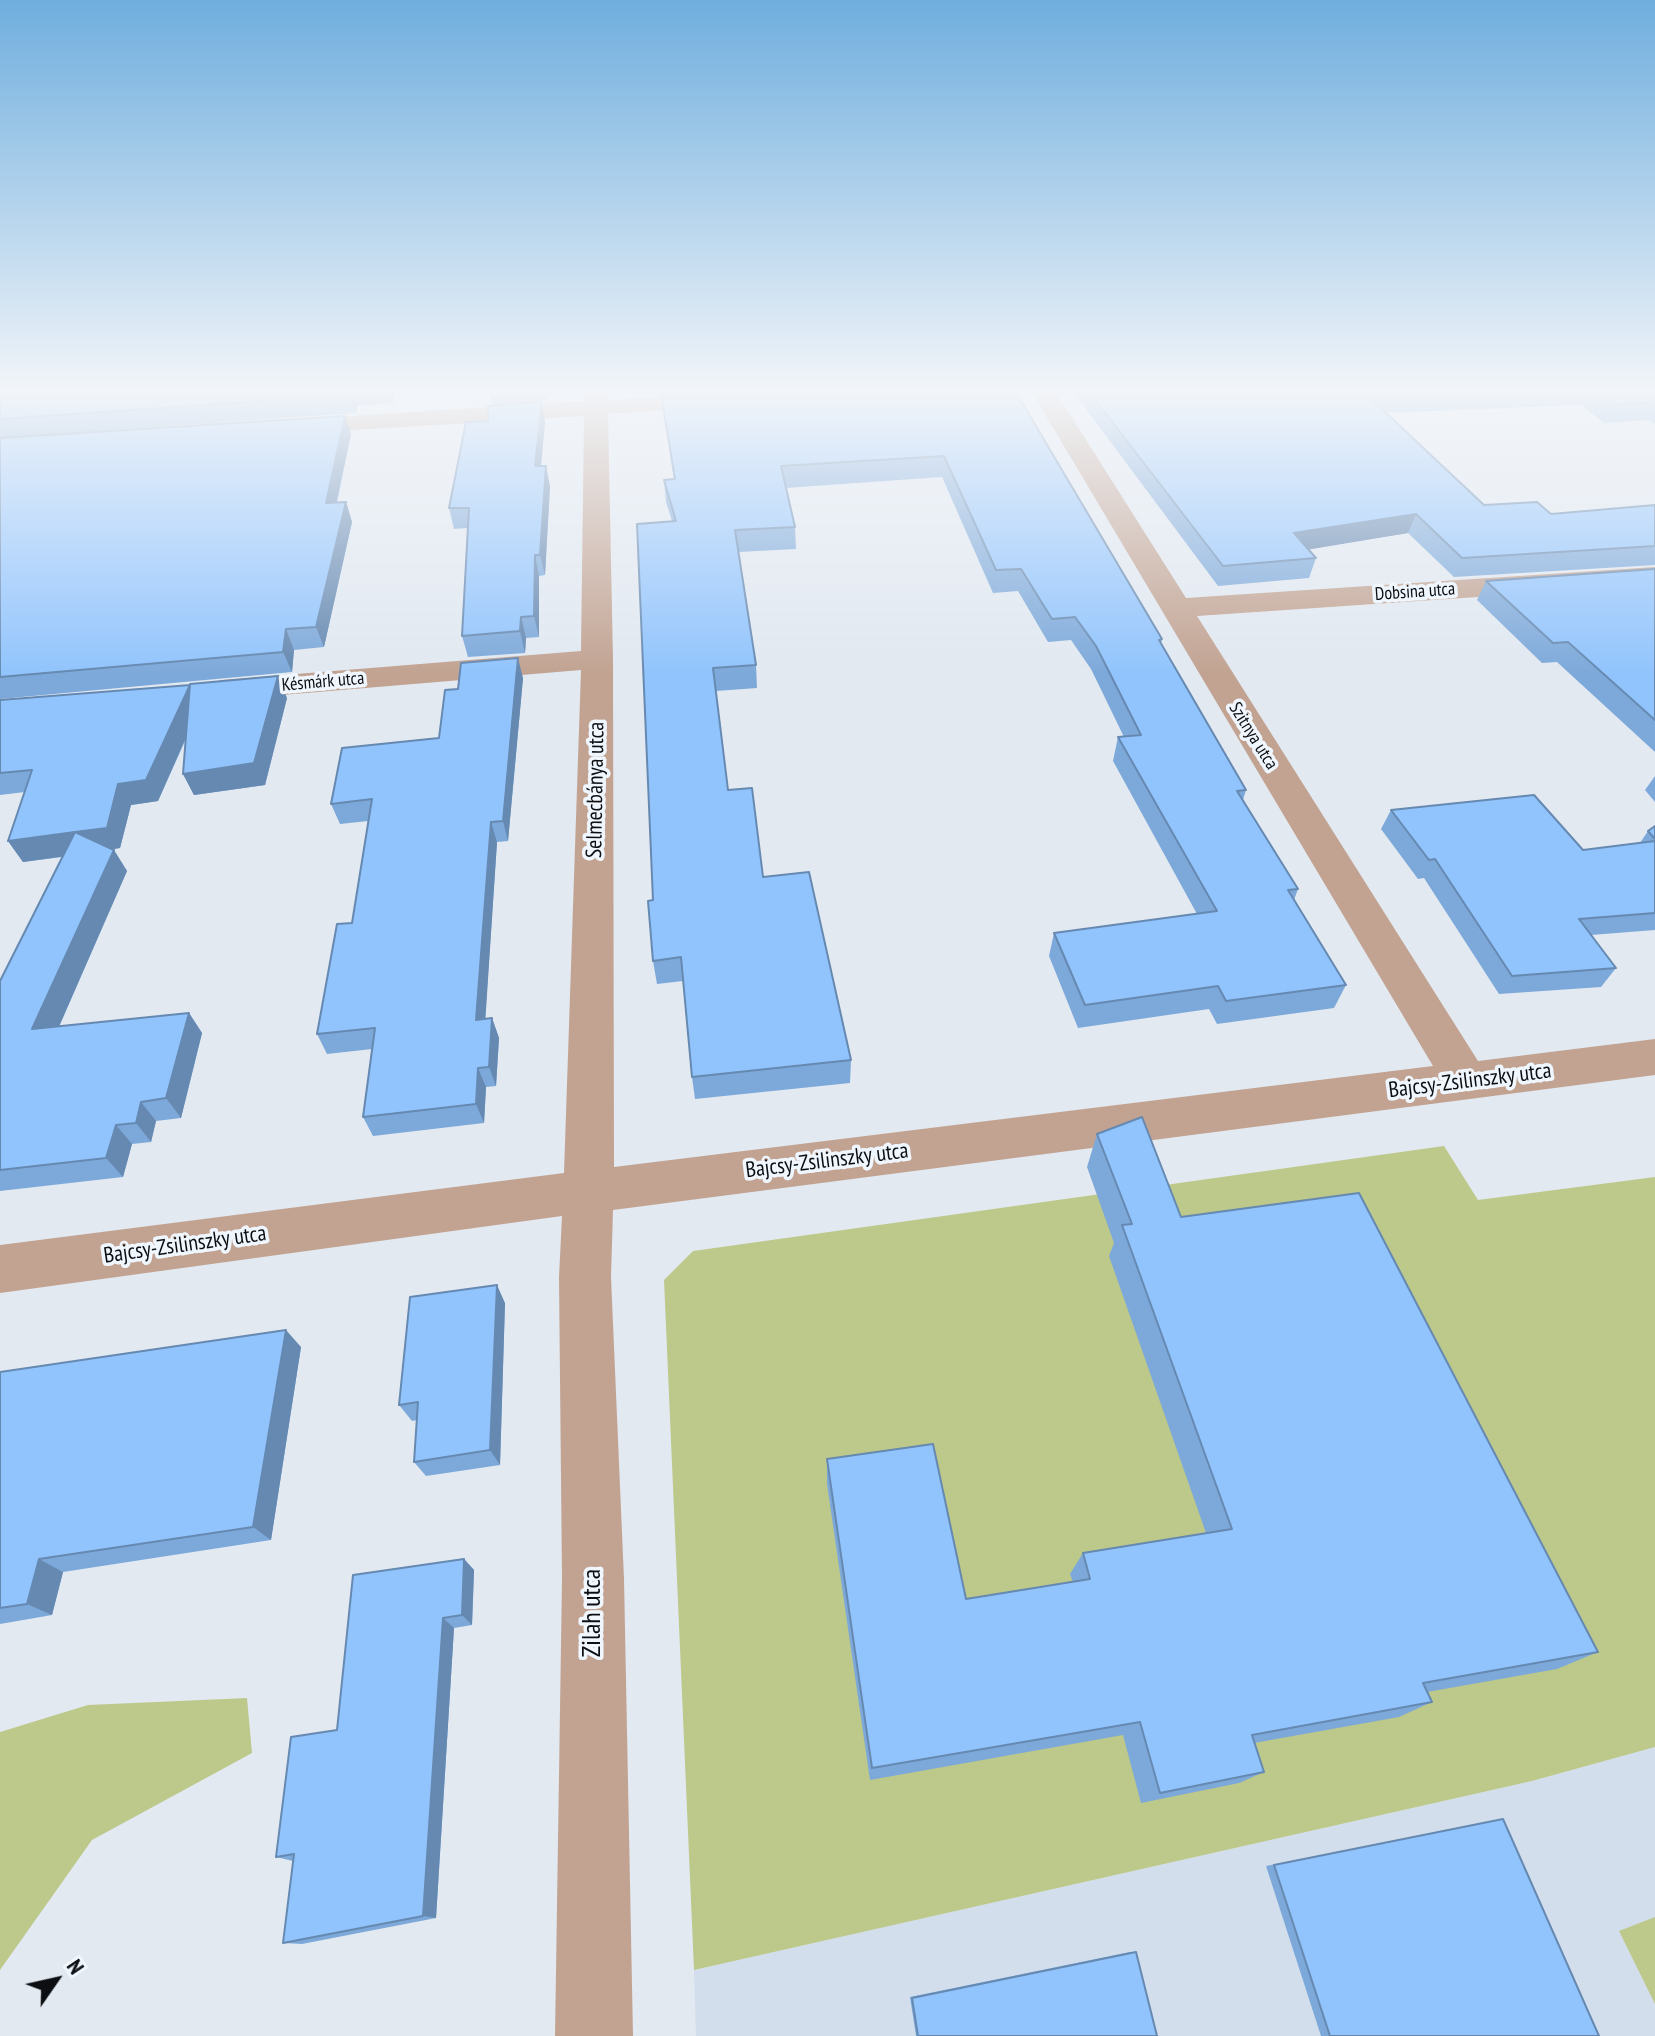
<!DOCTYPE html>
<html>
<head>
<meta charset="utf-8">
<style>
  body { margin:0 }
  #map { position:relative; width:1655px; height:2036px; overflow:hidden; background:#e2e9f1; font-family:"PT Sans Narrow",sans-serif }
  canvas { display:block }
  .north { position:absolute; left:16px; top:1940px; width:80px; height:80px; -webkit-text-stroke:6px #eff6fe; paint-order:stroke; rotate:56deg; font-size:22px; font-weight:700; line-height:32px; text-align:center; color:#0c0e11 }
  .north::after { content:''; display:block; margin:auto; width:28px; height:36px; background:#0c0e11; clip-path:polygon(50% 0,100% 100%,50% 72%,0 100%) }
</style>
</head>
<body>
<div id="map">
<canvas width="1655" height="2036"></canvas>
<div class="north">N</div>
</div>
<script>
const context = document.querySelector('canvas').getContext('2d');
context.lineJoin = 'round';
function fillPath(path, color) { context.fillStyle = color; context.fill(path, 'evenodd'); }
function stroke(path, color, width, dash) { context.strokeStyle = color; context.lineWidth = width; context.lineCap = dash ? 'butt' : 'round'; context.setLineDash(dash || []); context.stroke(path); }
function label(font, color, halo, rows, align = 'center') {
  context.font = font + ' "PT Sans Narrow",sans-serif'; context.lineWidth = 7; context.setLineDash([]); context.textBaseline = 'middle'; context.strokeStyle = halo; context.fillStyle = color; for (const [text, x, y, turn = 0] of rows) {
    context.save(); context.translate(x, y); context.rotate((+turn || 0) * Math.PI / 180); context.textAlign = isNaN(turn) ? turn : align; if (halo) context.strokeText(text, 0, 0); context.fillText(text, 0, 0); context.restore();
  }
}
fillPath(new Path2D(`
  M 1655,1747 L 1655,2036 L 696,2036 L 694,1970 L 1532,1781 Z`), '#d2deec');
fillPath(new Path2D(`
  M 1444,1146 L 1478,1200 L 1655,1177 L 1655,1747 L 1532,1781 L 694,1970 L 664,1280 L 693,1251 Z
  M 247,1698 L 252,1753 L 92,1840 L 0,1970 L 0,1732 L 88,1705 Z
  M 1655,1917 L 1655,2004 L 1619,1931 Z`), '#bdc88b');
fillPath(new Path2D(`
  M 584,389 L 608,389 L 608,400 L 720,393 L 732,400 L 720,407 L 608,414 L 613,659 L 614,1167 L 1433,1066 L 1030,389 L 1054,389 L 1186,598 L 1655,567 L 1655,585 L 1197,616 L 1478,1061 L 1655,1039 L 1655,1075 L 613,1210 L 611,1277 L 624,1579 L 633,2036 L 555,2036 L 562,1579 L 559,1277 L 562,1216 L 0,1293 L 0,1245 L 564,1173 L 581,670 L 222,700 L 210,697 L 205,690 L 210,683 L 222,680 L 581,651 L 584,416 L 290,434 L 278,427 L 290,420 L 584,401 Z`), '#c2a392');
fillPath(new Path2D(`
  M 0,389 L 394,389 L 393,403 L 357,406 L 356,413 L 0,438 Z
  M 489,389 L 582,389 L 548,392 L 547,401 L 492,405 Z
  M 660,389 L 1014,389 L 1162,639 L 1161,644 L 1246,790 L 1243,800 L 1298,889 L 1294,900 L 1346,985 L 1334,1008 L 1217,1024 L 1209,1009 L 1078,1028 L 1049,956 L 1054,933 L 1197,914 L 1113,761 L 1118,737 L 1124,737 L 1091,669 L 1071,640 L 1048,642 L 1018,591 L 993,593 L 942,477 L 786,488 L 795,527 L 796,549 L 738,552 L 756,665 L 757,688 L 716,691 L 728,790 L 763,877 L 851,1060 L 850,1083 L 695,1099 L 692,1077 L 683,981 L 657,984 L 653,961 L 653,900 L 672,521 L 666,502 L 664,480 L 674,479 L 661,394 L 698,392 L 660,394 Z
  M 1071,389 L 1655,389 L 1655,424 L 1650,420 L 1604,423 L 1581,405 L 1385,413 L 1484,505 L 1551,514 L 1655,505 L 1655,565 L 1454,577 L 1408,533 L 1308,549 L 1316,558 L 1309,578 L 1218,586 Z
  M 545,422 L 541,466 L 550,486 L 545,575 L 539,576 L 539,637 L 526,638 L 525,653 L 468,657 L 462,636 L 468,528 L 454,529 L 449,508 Z
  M 351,434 L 337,503 L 346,502 L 352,522 L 324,647 L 294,650 L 292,672 L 0,699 L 0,438 Z
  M 1655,569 L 1655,752 L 1557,662 L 1542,663 L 1477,600 L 1486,581 Z
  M 523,678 L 508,841 L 497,842 L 485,1019 L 492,1018 L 499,1038 L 496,1086 L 486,1087 L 484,1123 L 373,1136 L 363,1117 L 372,1049 L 327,1054 L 317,1034 L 352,923 L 368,821 L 340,824 L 331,804 L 439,738 L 458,689 Z
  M 287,698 L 265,785 L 194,795 L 183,774 L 186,739 L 158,801 L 131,805 L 120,848 L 113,849 L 127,871 L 59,1027 L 189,1013 L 202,1033 L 181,1118 L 156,1121 L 151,1142 L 132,1144 L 123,1177 L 0,1191 L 0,981 L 62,857 L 23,862 L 8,841 L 25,792 L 0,795 L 0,700 Z
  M 1655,776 L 1655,802 L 1645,790 Z
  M 1391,810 L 1583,850 L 1640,843 L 1648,831 L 1655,826 L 1655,930 L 1591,935 L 1616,968 L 1601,987 L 1499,994 L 1424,878 L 1418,879 L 1381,829 Z
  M 1097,1134 L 1181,1217 L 1598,1652 L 1557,1669 L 1427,1692 L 1432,1702 L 1399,1717 L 1254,1743 L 1264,1772 L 1239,1783 L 1141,1803 L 1123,1735 L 870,1780 L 827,1484 L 827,1459 L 966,1599 L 1073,1582 L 1070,1574 L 1083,1553 L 1206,1533 L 1109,1256 L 1114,1243 L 1087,1167 Z
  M 505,1303 L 500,1465 L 426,1476 L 414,1462 L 417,1420 L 412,1421 L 399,1405 Z
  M 301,1347 L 271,1540 L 63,1572 L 52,1615 L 0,1624 L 0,1372 Z
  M 464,1559 L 474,1570 L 472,1625 L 454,1628 L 436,1918 L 302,1944 L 283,1943 L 293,1861 L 276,1857 L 337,1730 Z
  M 1503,1819 L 1599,2036 L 1321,2036 L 1266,1866 Z
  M 1130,1952 L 1136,1952 L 1157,2036 L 916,2036 L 910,1997 Z`), '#7da9da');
fillPath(new Path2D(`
  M 352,389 L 357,406 L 356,413 L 350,395 Z
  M 389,389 L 394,389 L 393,403 Z
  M 542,402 L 545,422 L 539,486 L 535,466 Z
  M 345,416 L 351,434 L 332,522 L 326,503 Z
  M 546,466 L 550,486 L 545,575 L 540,555 Z
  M 346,502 L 352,522 L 324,647 L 316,627 Z
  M 1416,514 L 1408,533 L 1288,553 L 1294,533 Z
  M 535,555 L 539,576 L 539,637 L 534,616 Z
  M 521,617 L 526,638 L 525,653 L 520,631 Z
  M 286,629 L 294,650 L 292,672 L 283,652 Z
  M 518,658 L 523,678 L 508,841 L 503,821 Z
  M 278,676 L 287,698 L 265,785 L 194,795 L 183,774 Z
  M 190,685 L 200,705 L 158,801 L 131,805 L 120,848 L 89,853 L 75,832 Z
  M 491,822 L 497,842 L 484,1040 L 476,1020 Z
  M 75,832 L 88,853 L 23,862 L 8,841 Z
  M 114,850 L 127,871 L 49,1049 L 32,1029 Z
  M 189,1013 L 202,1033 L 181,1118 L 166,1098 Z
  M 492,1018 L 499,1038 L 496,1086 L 489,1067 Z
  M 478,1068 L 486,1087 L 484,1123 L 476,1104 Z
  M 141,1102 L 156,1121 L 151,1142 L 136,1123 Z
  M 116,1125 L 132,1144 L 123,1177 L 106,1158 Z
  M 497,1285 L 505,1303 L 500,1465 L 490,1450 Z
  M 286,1330 L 301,1347 L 271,1540 L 253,1527 Z
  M 39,1559 L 63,1572 L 52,1615 L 27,1604 Z
  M 464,1559 L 474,1570 L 472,1625 L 462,1615 Z
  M 443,1618 L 454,1628 L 436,1918 L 423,1916 Z`), '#6689b1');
const building = new Path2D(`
  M 0,389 L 351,389 L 350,395 L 0,419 Z
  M 741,389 L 1014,389 L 1162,639 L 1159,640 L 1246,790 L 1237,791 L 1298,889 L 1288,890 L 1346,985 L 1226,1001 L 1218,986 L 1085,1005 L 1054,933 L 1217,911 L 1118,737 L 1141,735 L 1096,646 L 1075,617 L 1052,619 L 1021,569 L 996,570 L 944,456 L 781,466 L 795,527 L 735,530 L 756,665 L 713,668 L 728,790 L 752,788 L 763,877 L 809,872 L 851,1060 L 692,1077 L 681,957 L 653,961 L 648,901 L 653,900 L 637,524 L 676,521 L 664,480 L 675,479 L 661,394 Z
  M 1087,389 L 1553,389 L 1368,396 L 1484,505 L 1537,502 L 1551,514 L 1655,505 L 1655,546 L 1462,558 L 1416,514 L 1294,533 L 1316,558 L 1223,566 Z
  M 1591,389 L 1655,389 L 1655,402 L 1613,405 Z
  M 542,402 L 535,466 L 546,466 L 540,555 L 535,555 L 534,616 L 521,617 L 520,631 L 462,636 L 469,508 L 449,508 L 466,422 L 488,421 L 488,406 Z
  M 345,416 L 326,503 L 346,502 L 316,627 L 286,629 L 283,652 L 0,677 L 0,438 Z
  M 1655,569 L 1655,720 L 1568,642 L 1553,643 L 1486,581 Z
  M 518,658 L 503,821 L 491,822 L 476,1020 L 492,1018 L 489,1067 L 478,1068 L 476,1104 L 363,1117 L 375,1028 L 317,1034 L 337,924 L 352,923 L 372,799 L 331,804 L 342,748 L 439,738 L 445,690 L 458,689 L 461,663 Z
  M 278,676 L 254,763 L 183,774 L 190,684 Z
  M 190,685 L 146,780 L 118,784 L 107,828 L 75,832 L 114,850 L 32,1029 L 189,1013 L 166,1098 L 141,1102 L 136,1123 L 116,1125 L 106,1158 L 0,1170 L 0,981 L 75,832 L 8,841 L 32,770 L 0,773 L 0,700 Z
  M 1534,795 L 1583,850 L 1655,841 L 1655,913 L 1579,919 L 1616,968 L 1512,976 L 1435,859 L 1429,860 L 1391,810 Z
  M 1655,826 L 1655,839 L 1648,831 Z
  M 1142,1117 L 1181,1217 L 1359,1193 L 1598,1652 L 1423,1683 L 1432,1702 L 1252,1735 L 1264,1772 L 1160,1793 L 1140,1722 L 872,1768 L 827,1459 L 933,1444 L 966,1599 L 1090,1579 L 1083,1553 L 1232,1529 L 1122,1225 L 1132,1224 L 1097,1134 Z
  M 497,1285 L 490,1450 L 414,1462 L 418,1402 L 399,1405 L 410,1297 Z
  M 286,1330 L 253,1527 L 39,1559 L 27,1604 L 0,1608 L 0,1372 Z
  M 464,1559 L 462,1615 L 443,1618 L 423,1916 L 283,1943 L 294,1854 L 276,1857 L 291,1737 L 337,1730 L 353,1575 Z
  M 1503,1819 L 1599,2036 L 1330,2036 L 1274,1865 Z
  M 1136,1952 L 1157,2036 L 918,2036 L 912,1998 Z`);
fillPath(building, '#91c4fd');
stroke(building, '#6689b1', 2);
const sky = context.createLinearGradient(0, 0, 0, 674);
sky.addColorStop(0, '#6faede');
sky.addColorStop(0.58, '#f2f5f9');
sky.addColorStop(1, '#f2f5f900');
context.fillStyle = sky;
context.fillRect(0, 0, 1655, 674);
label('18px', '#0c0e11', '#eff6fe', [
  ["Dobsina utca",1415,592,-4],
  ["Késmárk utca",323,682,-5],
  ["Szitnya utca",1253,736,58]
]);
label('22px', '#0c0e11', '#eff6fe', [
  ["Selmecbánya utca",596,790,-89],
  ["Bajcsy-Zsilinszky utca",1470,1081,-7],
  ["Bajcsy-Zsilinszky utca",827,1161,-7],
  ["Bajcsy-Zsilinszky utca",185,1245,-8]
]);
label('26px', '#0c0e11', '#eff6fe', [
  ["Zilah utca",593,1613,-90]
]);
</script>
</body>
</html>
